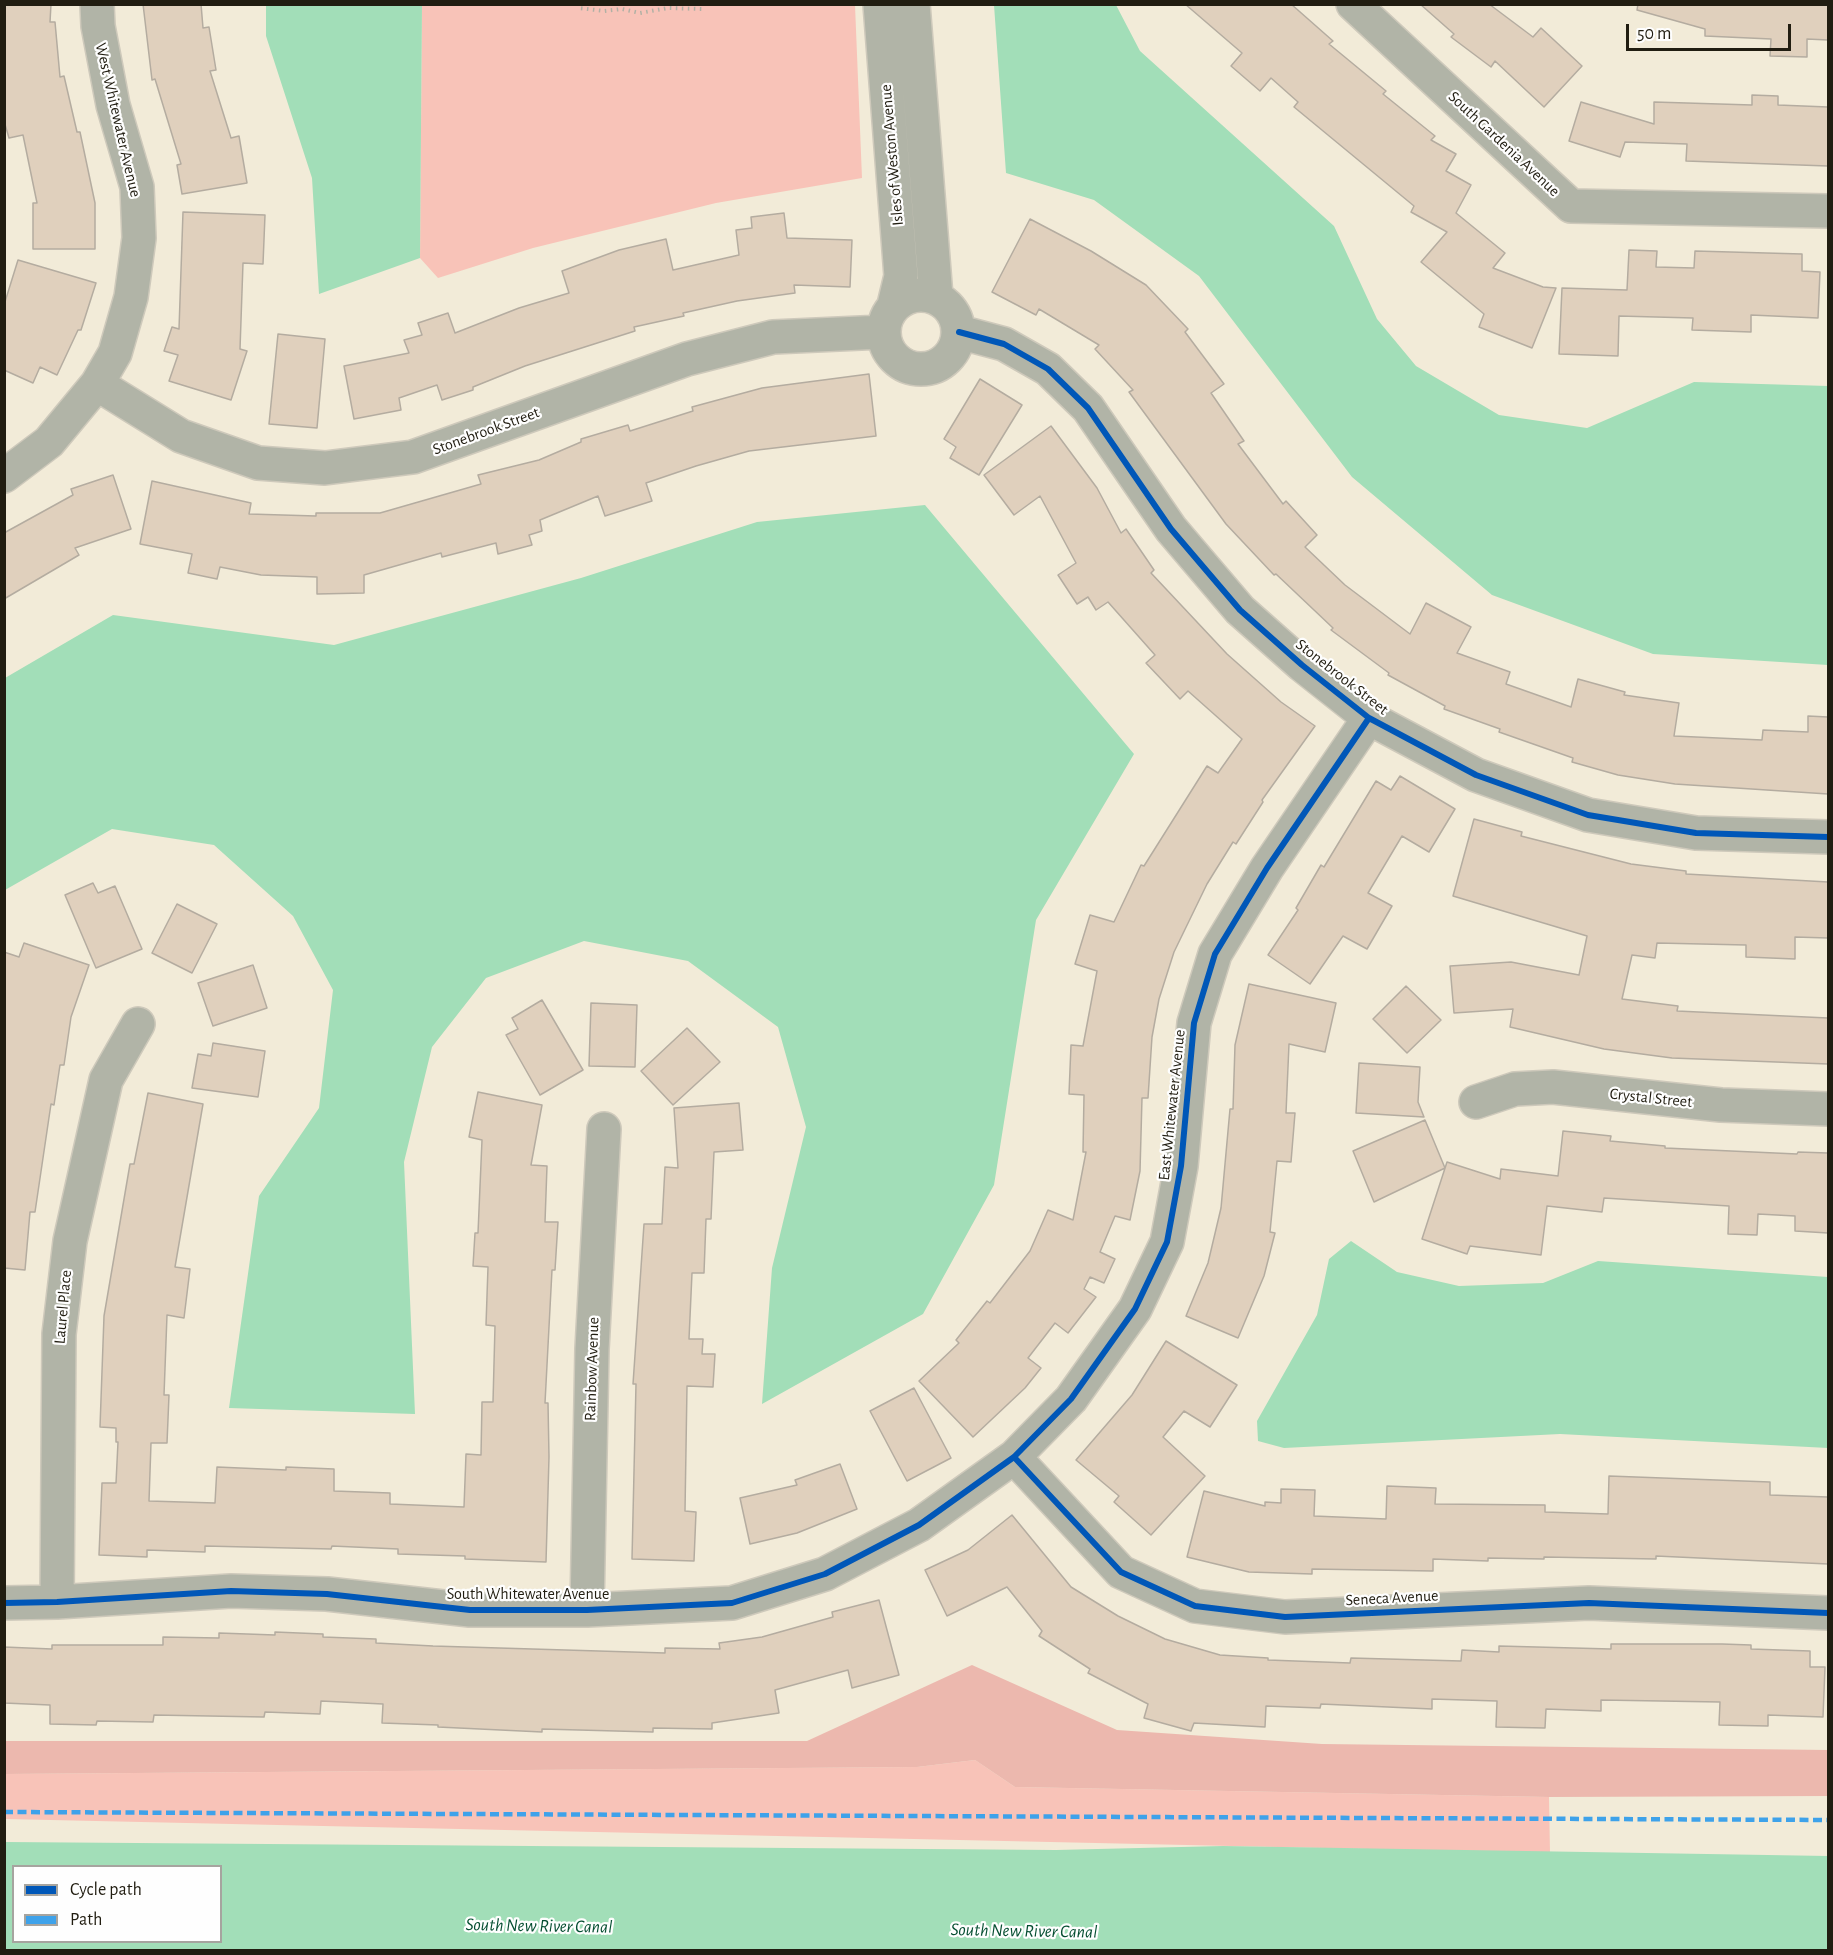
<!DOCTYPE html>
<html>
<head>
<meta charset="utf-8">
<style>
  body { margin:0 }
  #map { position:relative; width:1833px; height:1955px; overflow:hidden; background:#f2ebd8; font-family:"Alegreya Sans",sans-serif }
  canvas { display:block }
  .frame { position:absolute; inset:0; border:6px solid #211d11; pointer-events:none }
  .legend { position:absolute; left:12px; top:1865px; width:210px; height:78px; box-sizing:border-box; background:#fefefe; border:2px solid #a6a49f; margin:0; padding:8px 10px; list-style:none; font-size:18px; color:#211d11 }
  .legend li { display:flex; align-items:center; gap:12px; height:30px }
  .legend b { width:30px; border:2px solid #a6a49f }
  .scale { position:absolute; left:1626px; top:24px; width:165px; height:27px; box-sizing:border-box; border:3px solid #211d11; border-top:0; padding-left:8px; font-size:18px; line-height:21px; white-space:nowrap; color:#211d11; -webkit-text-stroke:4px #fefefe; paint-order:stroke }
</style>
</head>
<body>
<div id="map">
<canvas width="1833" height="1955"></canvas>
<div class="frame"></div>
<ul class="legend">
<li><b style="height:8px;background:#0057b8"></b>Cycle path</li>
<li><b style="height:8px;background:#3ea2ea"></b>Path</li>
</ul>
<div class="scale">50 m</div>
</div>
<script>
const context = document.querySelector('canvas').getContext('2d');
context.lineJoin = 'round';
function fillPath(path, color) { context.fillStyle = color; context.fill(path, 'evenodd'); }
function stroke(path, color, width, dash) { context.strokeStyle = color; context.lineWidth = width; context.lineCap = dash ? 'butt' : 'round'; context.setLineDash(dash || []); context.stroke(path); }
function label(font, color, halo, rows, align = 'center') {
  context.font = font + ' "Alegreya Sans",sans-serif'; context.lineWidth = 4.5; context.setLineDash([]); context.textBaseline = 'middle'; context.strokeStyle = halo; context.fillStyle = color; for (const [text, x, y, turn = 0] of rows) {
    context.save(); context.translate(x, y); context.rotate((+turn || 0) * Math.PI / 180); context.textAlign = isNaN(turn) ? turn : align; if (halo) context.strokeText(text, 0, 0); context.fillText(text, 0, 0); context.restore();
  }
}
fillPath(new Path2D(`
  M 422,5 L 855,5 L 862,178 L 716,203 L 533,248 L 438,278 L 420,258 Z
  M 975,1760 L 1015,1787 L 1549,1797 L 1550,1853 L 5,1819 L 5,1774 L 917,1767 Z`), '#f8c3b8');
fillPath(new Path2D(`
  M 972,1665 L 1117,1730 L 1322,1744 L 1828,1750 L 1828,1796 L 1549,1797 L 1015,1787 L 975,1760 L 917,1767 L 5,1774 L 5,1741 L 807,1741 Z`), '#ecb8ae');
fillPath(new Path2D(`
  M 266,5 L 422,5 L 420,258 L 319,294 L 312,178 L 266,36 Z
  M 994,5 L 1116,5 L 1140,51 L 1334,226 L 1377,319 L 1416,366 L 1499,415 L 1587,428 L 1694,382 L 1828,386 L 1828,665 L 1653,654 L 1492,595 L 1352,477 L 1199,276 L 1094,200 L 1006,173 Z
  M 925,505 L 1134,754 L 1036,920 L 994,1185 L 923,1314 L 762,1404 L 772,1268 L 806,1127 L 778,1027 L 688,961 L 584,941 L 486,978 L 432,1047 L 404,1162 L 415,1414 L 229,1408 L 259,1196 L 319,1108 L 333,990 L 293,916 L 214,845 L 112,829 L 5,890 L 5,678 L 113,615 L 334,645 L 581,578 L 757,522 Z
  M 1351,1241 L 1397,1272 L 1459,1286 L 1543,1283 L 1598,1261 L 1828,1277 L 1828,1448 L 1560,1434 L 1284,1448 L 1258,1441 L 1257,1421 L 1317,1315 L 1329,1259 Z
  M 5,1842 L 1056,1850 L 1223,1846 L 1828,1856 L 1828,1950 L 5,1950 ZM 220,1866 L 220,1942 L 14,1942 L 14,1866 Z`), '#a2deb8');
const building = new Path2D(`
  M 4,4 L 51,4 L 50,22 L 55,22 L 60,77 L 64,76 L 77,132 L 80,132 L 95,203 L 95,249 L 33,249 L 33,203 L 37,203 L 23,135 L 9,138 L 4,121 Z
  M 143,4 L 201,4 L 203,28 L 209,27 L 216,70 L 210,71 L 231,138 L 239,136 L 247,183 L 182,194 L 177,165 L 181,164 L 155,79 L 152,80 Z
  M 1185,4 L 1291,4 L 1333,41 L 1329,44 L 1386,91 L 1383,94 L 1435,136 L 1431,140 L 1456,154 L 1446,171 L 1471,185 L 1456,213 L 1505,253 L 1493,268 L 1543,287 L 1556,288 L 1532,348 L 1479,327 L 1484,314 L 1421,262 L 1447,232 L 1411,212 L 1414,206 L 1294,107 L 1298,102 L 1271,78 L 1260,91 L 1231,66 L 1242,53 Z
  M 1420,4 L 1489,4 L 1533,37 L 1541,28 L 1582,66 L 1544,107 L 1495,61 L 1491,67 L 1451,37 L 1454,34 Z
  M 1638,4 L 1828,4 L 1828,40 L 1807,39 L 1807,57 L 1770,56 L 1771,39 L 1705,36 L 1705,29 L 1637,10 Z
  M 1752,95 L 1778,96 L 1778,105 L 1828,107 L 1828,166 L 1686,161 L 1687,144 L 1625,142 L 1620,157 L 1569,141 L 1581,102 L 1654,124 L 1654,102 L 1752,105 Z
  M 183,212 L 265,215 L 263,264 L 243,263 L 240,349 L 247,351 L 231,400 L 169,381 L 178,355 L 164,351 L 172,327 L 179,329 Z
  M 784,213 L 787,238 L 852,240 L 850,287 L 794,285 L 795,293 L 737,301 L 683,313 L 684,316 L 634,327 L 635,331 L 525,366 L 473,387 L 473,390 L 442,400 L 437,385 L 399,398 L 401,410 L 354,419 L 344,366 L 409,353 L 404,340 L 422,335 L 418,323 L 448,313 L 455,333 L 519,308 L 569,293 L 562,271 L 619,250 L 666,239 L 673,270 L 739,255 L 736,230 L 752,228 L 751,217 Z
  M 1030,219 L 1091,251 L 1146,285 L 1188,329 L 1185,332 L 1224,384 L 1211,393 L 1244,441 L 1238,444 L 1283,504 L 1286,501 L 1317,535 L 1305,547 L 1345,585 L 1410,634 L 1426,603 L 1471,627 L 1457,653 L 1510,672 L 1506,684 L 1571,707 L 1578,679 L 1625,692 L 1624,695 L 1679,703 L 1674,736 L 1762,740 L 1763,730 L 1808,732 L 1808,716 L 1828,717 L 1828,794 L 1675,784 L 1618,775 L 1572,762 L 1573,758 L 1499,732 L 1500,729 L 1444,709 L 1445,706 L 1388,675 L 1389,673 L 1331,630 L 1333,628 L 1276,574 L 1274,575 L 1226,524 L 1129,392 L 1133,390 L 1095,349 L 1099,345 L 1039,309 L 1036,315 L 992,292 Z
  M 1629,250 L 1657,251 L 1656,267 L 1694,268 L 1695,251 L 1802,254 L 1802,271 L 1820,272 L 1818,318 L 1751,315 L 1751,332 L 1692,330 L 1693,318 L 1619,316 L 1618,356 L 1559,354 L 1562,288 L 1627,290 Z
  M 18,260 L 96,283 L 81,330 L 78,330 L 57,375 L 40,367 L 33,383 L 4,370 L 4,305 Z
  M 278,334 L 325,339 L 317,428 L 269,424 Z
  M 869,374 L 876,436 L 749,451 L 696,466 L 646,483 L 652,501 L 605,516 L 598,496 L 540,520 L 542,531 L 529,535 L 532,545 L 498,554 L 496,543 L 442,557 L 441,553 L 364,575 L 364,593 L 317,594 L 317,577 L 261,575 L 220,567 L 217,579 L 188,573 L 192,554 L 140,544 L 152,481 L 251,503 L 249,514 L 316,516 L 316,513 L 380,513 L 481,484 L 478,475 L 539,460 L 581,442 L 581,439 L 628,425 L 630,431 L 693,411 L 692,407 L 762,388 Z
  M 980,379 L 1022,405 L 979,475 L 950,458 L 956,447 L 944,439 Z
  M 1051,426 L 1097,488 L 1121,533 L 1126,529 L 1154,570 L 1151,573 L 1227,654 L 1281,702 L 1315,726 L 1262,800 L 1263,802 L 1236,844 L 1233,842 L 1207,884 L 1174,952 L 1159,999 L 1152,1037 L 1148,1098 L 1142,1098 L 1140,1171 L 1130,1220 L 1115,1216 L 1100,1252 L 1115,1259 L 1104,1283 L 1090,1277 L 1084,1289 L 1096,1297 L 1068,1333 L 1055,1323 L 1028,1358 L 1041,1368 L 1025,1388 L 973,1437 L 919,1381 L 959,1343 L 956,1340 L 987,1301 L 990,1303 L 1030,1251 L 1048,1210 L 1073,1220 L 1086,1152 L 1083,1152 L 1084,1095 L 1069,1094 L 1071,1045 L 1083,1046 L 1097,971 L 1075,964 L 1090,915 L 1114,922 L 1141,865 L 1144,866 L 1207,766 L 1218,773 L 1242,739 L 1188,691 L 1180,699 L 1146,663 L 1155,655 L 1108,602 L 1096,610 L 1088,597 L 1077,604 L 1058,575 L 1076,563 L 1040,496 L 1014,515 L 984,475 Z
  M 113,475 L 131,529 L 75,548 L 79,555 L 4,599 L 4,533 L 73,495 L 71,489 Z
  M 1400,776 L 1455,809 L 1429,852 L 1402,836 L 1368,893 L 1392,906 L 1367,949 L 1343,936 L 1310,984 L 1268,955 L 1298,910 L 1296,908 L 1321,865 L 1324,867 L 1376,781 L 1391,790 Z
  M 1474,819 L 1522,832 L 1521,836 L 1631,864 L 1686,871 L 1686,874 L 1828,882 L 1828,938 L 1795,937 L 1795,959 L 1746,957 L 1746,945 L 1657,943 L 1655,958 L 1632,955 L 1622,999 L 1678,1006 L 1677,1011 L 1828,1018 L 1828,1064 L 1672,1058 L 1604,1049 L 1510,1027 L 1513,1009 L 1454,1013 L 1450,966 L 1511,962 L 1579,975 L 1587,936 L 1453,896 Z
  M 93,883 L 98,893 L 115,886 L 142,949 L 96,968 L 65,895 Z
  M 177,904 L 217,924 L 192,973 L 152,953 Z
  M 24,943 L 89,965 L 71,1017 L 64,1065 L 60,1065 L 54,1105 L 51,1104 L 35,1212 L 30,1212 L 25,1270 L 4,1268 L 4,952 L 19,957 Z
  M 253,965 L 267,1008 L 213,1026 L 198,983 Z
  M 1249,984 L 1336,1003 L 1325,1052 L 1289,1044 L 1286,1113 L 1295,1113 L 1291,1162 L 1277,1161 L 1270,1232 L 1275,1233 L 1264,1276 L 1238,1338 L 1186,1316 L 1208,1263 L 1221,1208 L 1230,1109 L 1233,1109 L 1235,1045 Z
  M 1406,986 L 1441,1020 L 1407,1053 L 1373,1019 Z
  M 542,1000 L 583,1070 L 540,1095 L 506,1035 L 518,1029 L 512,1018 Z
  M 591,1003 L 637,1005 L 635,1067 L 589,1066 Z
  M 687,1028 L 720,1062 L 673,1105 L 641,1071 Z
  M 213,1043 L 265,1051 L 258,1097 L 192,1088 L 198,1054 L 211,1056 Z
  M 1359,1063 L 1420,1067 L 1418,1102 L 1424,1117 L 1356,1113 Z
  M 478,1092 L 542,1105 L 531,1165 L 547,1166 L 545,1222 L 558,1222 L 555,1270 L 552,1270 L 545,1403 L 548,1403 L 549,1457 L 546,1562 L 465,1559 L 465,1556 L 398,1554 L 398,1549 L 332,1546 L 331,1549 L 205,1546 L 205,1552 L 147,1550 L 147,1557 L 99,1555 L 102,1483 L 116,1483 L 118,1442 L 116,1442 L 116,1428 L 100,1427 L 104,1316 L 130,1164 L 134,1164 L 148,1093 L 203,1104 L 175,1267 L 190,1269 L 184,1318 L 167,1315 L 164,1395 L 169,1395 L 167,1443 L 151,1443 L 149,1501 L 215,1503 L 217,1467 L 286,1470 L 286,1467 L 334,1469 L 334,1491 L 390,1493 L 390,1504 L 464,1507 L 466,1454 L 481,1455 L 482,1402 L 493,1402 L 495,1326 L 486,1325 L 488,1267 L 473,1266 L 475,1233 L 478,1233 L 482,1140 L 469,1137 Z
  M 739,1103 L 743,1150 L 714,1152 L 711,1219 L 706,1219 L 704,1273 L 692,1273 L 689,1339 L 703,1339 L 702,1354 L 715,1354 L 713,1387 L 687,1386 L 685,1511 L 696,1512 L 694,1561 L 632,1559 L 636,1384 L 633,1384 L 644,1224 L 662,1224 L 665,1167 L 678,1168 L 674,1108 Z
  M 1425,1120 L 1445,1168 L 1374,1202 L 1353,1151 Z
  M 1563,1131 L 1611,1136 L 1610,1141 L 1665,1146 L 1665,1148 L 1797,1154 L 1798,1152 L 1828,1153 L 1828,1233 L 1795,1231 L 1795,1216 L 1758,1214 L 1757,1235 L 1728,1234 L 1729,1206 L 1604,1198 L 1602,1212 L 1547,1206 L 1541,1255 L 1470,1246 L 1467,1254 L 1422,1239 L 1447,1162 L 1500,1179 L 1501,1169 L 1558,1176 Z
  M 1166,1341 L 1237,1385 L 1210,1427 L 1184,1411 L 1163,1437 L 1205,1476 L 1151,1535 L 1114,1502 L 1119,1496 L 1076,1460 L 1132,1395 Z
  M 914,1388 L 951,1458 L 907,1481 L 870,1411 Z
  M 840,1464 L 857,1509 L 797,1533 L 750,1544 L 740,1498 L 797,1485 L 795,1480 Z
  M 1609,1476 L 1770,1482 L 1770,1495 L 1828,1497 L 1828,1564 L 1656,1556 L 1656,1559 L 1544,1557 L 1544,1559 L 1488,1558 L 1488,1561 L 1433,1559 L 1433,1571 L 1312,1569 L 1312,1574 L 1249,1572 L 1187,1557 L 1204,1491 L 1265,1506 L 1265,1502 L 1281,1503 L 1281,1489 L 1315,1490 L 1314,1516 L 1386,1519 L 1387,1486 L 1436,1488 L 1435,1504 L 1545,1505 L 1545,1512 L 1608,1514 Z
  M 1012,1515 L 1071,1587 L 1118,1616 L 1165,1639 L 1220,1655 L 1268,1658 L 1268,1660 L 1350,1663 L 1351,1658 L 1461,1661 L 1462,1650 L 1499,1652 L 1499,1646 L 1611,1649 L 1611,1644 L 1722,1644 L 1751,1645 L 1751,1649 L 1810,1651 L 1810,1667 L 1825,1667 L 1823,1717 L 1768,1715 L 1768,1726 L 1719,1725 L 1720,1702 L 1601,1700 L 1601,1711 L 1546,1709 L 1545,1728 L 1496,1727 L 1497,1701 L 1432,1699 L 1432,1709 L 1321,1704 L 1320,1708 L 1266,1706 L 1265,1727 L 1194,1723 L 1191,1731 L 1144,1718 L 1148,1704 L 1088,1673 L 1090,1669 L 1039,1636 L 1042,1631 L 1007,1587 L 947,1616 L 925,1570 L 968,1550 Z
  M 879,1600 L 899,1675 L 852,1688 L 848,1670 L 775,1690 L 779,1713 L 712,1723 L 712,1729 L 653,1728 L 653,1732 L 542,1729 L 542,1732 L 438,1727 L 438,1725 L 382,1723 L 383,1704 L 321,1701 L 320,1714 L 265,1712 L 264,1717 L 154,1715 L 153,1722 L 97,1721 L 96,1725 L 50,1724 L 50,1705 L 4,1703 L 4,1647 L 52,1649 L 52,1645 L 163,1645 L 163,1637 L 219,1638 L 219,1633 L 275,1635 L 275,1632 L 323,1634 L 323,1637 L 376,1639 L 376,1643 L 433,1646 L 665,1653 L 665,1648 L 720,1649 L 719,1643 L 762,1637 L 833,1617 L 832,1612 Z`);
fillPath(building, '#e0d0bd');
stroke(building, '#b4aca0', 1.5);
const minor = new Path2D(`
  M 880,4 L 901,276 L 894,305
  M 913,4 L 936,297
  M 1353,4 L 1571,206 L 1828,211
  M884 332a37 37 0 1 1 74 0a37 37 0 1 1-74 0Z
  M 959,332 L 1004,344 L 1048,369 L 1088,408 L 1171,529 L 1240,610 L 1302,665 L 1369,718 L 1476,775 L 1588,815 L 1696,833 L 1828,837
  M 97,384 L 181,436 L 258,463 L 325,468 L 413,457 L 687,359 L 773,337 L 883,332
  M 4,476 L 49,442 L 97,384 L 115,353 L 131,297 L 139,238 L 137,187 L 113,105 L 98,26 L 97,4
  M 1476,1102 L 1515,1089 L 1553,1087 L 1721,1105 L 1828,1109
  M 1014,1457 L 1121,1572 L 1195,1606 L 1285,1617 L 1589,1603 L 1828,1613
  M 57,1602 L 59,1334 L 70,1241 L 106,1080 L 138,1024
  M 4,1603 L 57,1602 L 231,1591 L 327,1594 L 470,1610 L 587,1610 L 732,1603 L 825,1574 L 919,1525 L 1014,1457 L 1071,1399 L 1135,1309 L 1167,1242 L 1181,1166 L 1194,1023 L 1215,954 L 1267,868 L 1369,718
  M 587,1610 L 592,1349 L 604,1129`);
stroke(minor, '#cec9bb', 36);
stroke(new Path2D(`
  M 579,4 L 579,8 L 604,11 L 622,9 L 640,13 L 668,8 L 702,9 L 702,4`), '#b1b1a5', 4, [1.5, 4.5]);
stroke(minor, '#b1b4a7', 33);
stroke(new Path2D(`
  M 4,1812 L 1828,1820`), '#3ea2ea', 4.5, [9, 4.5]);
stroke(new Path2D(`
  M 959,332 L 1004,344 L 1048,369 L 1088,408 L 1171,529 L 1240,610 L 1302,665 L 1369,718 L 1476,775 L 1588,815 L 1696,833 L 1828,837
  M 1014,1457 L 1121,1572 L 1195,1606 L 1285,1617 L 1589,1603 L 1828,1613
  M 4,1603 L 57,1602 L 231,1591 L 327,1594 L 470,1610 L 587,1610 L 732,1603 L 825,1574 L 919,1525 L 1014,1457 L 1071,1399 L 1135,1309 L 1167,1242 L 1181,1166 L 1194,1023 L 1215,954 L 1267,868 L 1369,718`), '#0057b8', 6);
label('16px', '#211d11', '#fefefe', [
  ["West Whitewater Avenue",118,120,77],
  ["South Gardenia Avenue",1504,144,43],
  ["Isles of Weston Avenue",892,155,-95],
  ["Stonebrook Street",486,431,-20],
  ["Stonebrook Street",1342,677,38],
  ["Crystal Street",1651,1098,6],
  ["East Whitewater Avenue",1172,1105,-84],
  ["Laurel Place",63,1307,-85],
  ["Rainbow Avenue",592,1369,-88],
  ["South Whitewater Avenue",528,1594],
  ["Seneca Avenue",1392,1598,-3]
]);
label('italic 18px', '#054e31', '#fefefe', [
  ["South New River Canal",539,1926,1],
  ["South New River Canal",1024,1931,1]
]);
</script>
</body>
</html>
